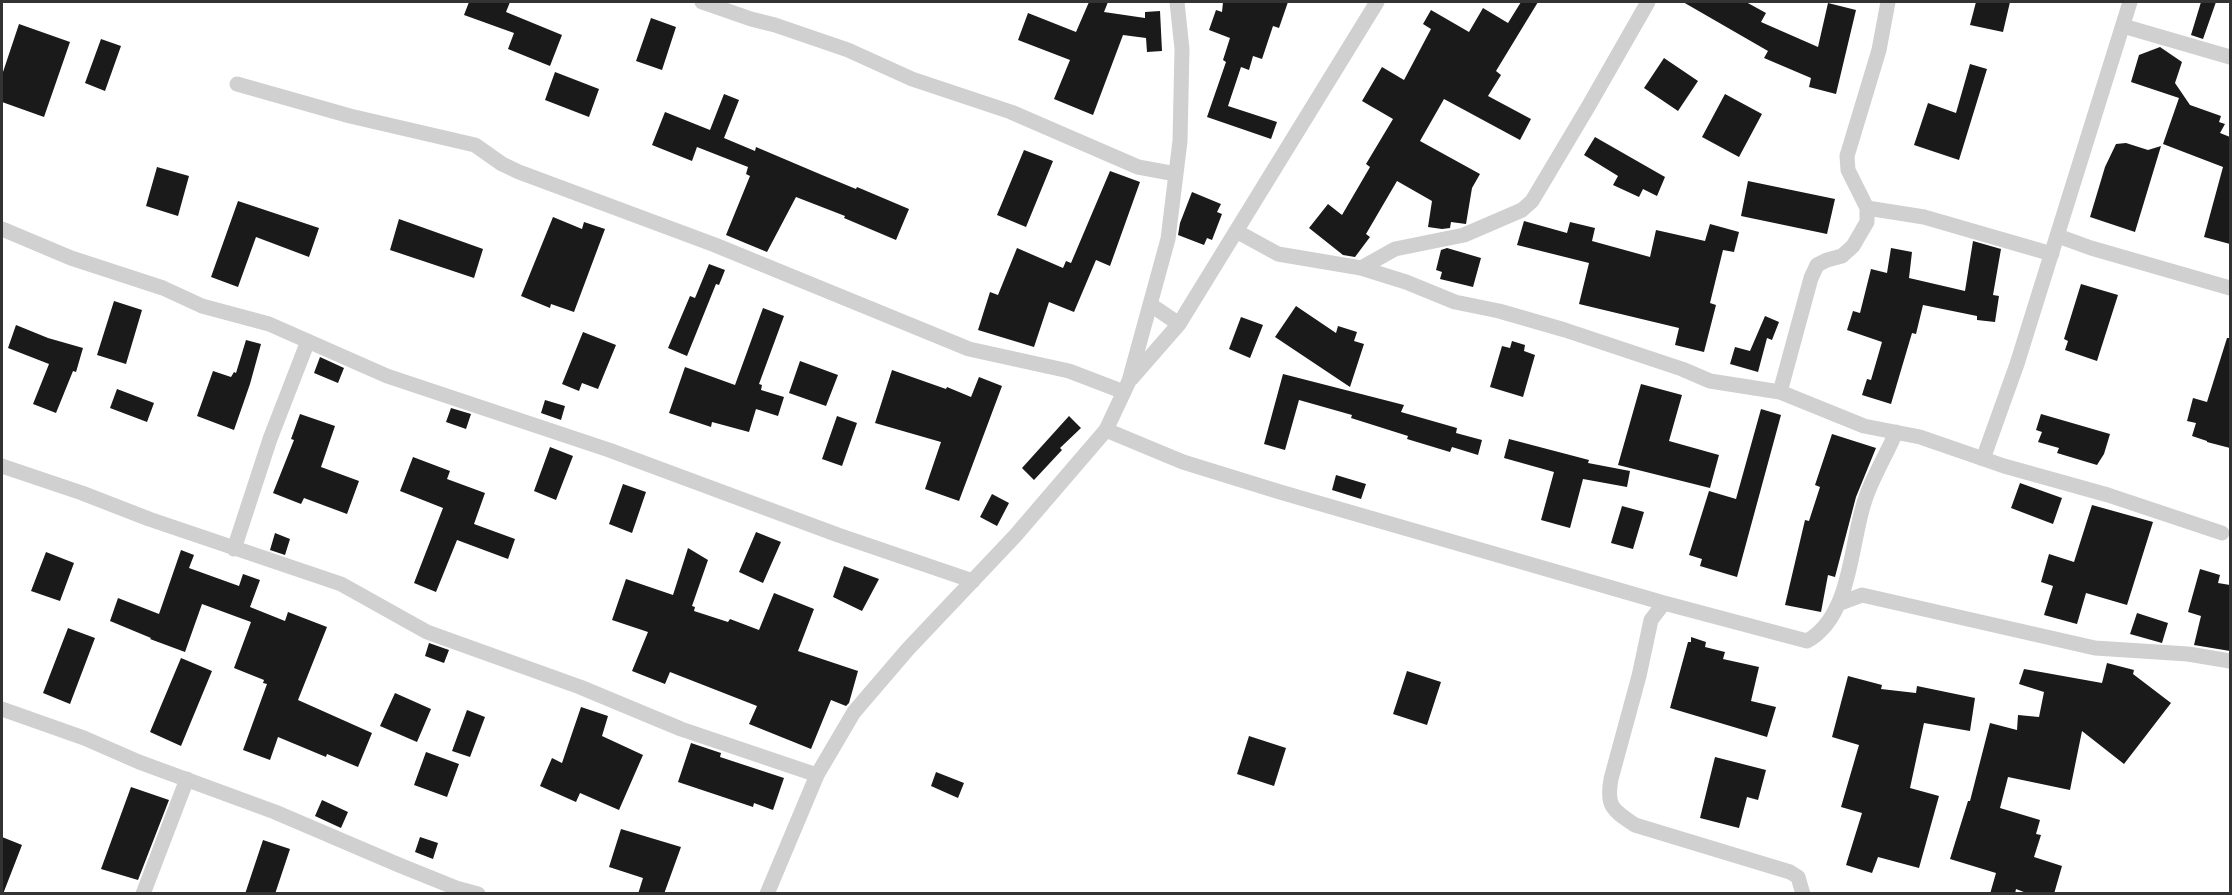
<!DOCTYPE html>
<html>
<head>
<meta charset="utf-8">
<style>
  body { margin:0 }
  #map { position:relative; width:2232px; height:895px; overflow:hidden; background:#fff; font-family:"Titillium Web",sans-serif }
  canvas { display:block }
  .frame { position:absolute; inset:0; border:3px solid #333; pointer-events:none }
</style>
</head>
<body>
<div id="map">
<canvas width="2232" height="895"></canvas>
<div class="frame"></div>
</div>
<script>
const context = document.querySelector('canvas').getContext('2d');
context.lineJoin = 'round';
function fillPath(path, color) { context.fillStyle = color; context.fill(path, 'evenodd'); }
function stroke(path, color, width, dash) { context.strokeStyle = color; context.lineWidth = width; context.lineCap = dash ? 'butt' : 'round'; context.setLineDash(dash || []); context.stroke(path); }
fillPath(new Path2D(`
  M 469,2 L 510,2 L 506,12 L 562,35 L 550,66 L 508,49 L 514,33 L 464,15 Z
  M 1089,2 L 1108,2 L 1104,12 L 1145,18 L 1145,12 L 1160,11 L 1162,51 L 1147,52 L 1146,38 L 1123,35 L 1093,115 L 1054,99 L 1070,60 L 1018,40 L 1028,13 L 1076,32 Z
  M 1223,2 L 1288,2 L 1279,28 L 1273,26 L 1262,59 L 1253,56 L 1249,70 L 1241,67 L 1228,106 L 1277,122 L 1271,139 L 1207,117 L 1226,62 L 1223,60 L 1230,38 L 1209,30 L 1216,10 L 1222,12 Z
  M 1521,2 L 1538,2 L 1496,71 L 1501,75 L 1488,96 L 1531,119 L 1520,140 L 1444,99 L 1420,141 L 1480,174 L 1472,188 L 1466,224 L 1451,222 L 1450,228 L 1442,229 L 1428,227 L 1432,201 L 1397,181 L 1366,234 L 1370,237 L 1355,257 L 1343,255 L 1309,228 L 1328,204 L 1342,215 L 1370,167 L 1366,164 L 1393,119 L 1362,101 L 1382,67 L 1404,80 L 1431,29 L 1423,24 L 1431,10 L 1469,32 L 1483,8 L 1508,23 Z
  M 1683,2 L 1746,2 L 1766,13 L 1761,22 L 1818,47 L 1828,3 L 1856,10 L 1836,94 L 1809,87 L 1811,78 L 1764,58 L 1768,51 Z
  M 1976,2 L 2010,2 L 2003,32 L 1970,25 Z
  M 2201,2 L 2216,2 L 2203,39 L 2191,35 Z
  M 651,18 L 676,27 L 662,70 L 636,61 Z
  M 19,24 L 70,42 L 44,117 L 2,102 L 2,75 Z
  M 101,39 L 121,46 L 105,91 L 85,83 Z
  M 2160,47 L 2182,62 L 2175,83 L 2190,105 L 2221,116 L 2219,122 L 2225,124 L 2220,133 L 2230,137 L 2230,244 L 2204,237 L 2223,167 L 2163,144 L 2179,98 L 2131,82 L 2139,55 Z
  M 1664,58 L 1698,81 L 1678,111 L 1644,88 Z
  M 1970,64 L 1987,69 L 1959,160 L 1914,145 L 1928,103 L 1956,113 Z
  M 555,72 L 599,89 L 589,117 L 545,100 Z
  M 724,94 L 739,100 L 724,138 L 755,151 L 756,147 L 822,175 L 856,189 L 857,187 L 909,209 L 896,240 L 844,218 L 845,216 L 796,197 L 767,252 L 726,235 L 750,176 L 746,174 L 748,167 L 697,147 L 692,161 L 652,145 L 665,112 L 710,130 Z
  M 1725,94 L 1762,114 L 1739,157 L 1702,137 Z
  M 1595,137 L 1665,177 L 1657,196 L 1643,189 L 1639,197 L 1613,185 L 1618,176 L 1584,155 Z
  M 2126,143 L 2148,150 L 2161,146 L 2135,232 L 2090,217 L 2105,167 L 2116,144 Z
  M 1024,150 L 1053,161 L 1026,227 L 997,215 Z
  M 157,167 L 189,176 L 178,216 L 146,206 Z
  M 1110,171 L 1140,182 L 1110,266 L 1096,260 L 1074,312 L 1049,302 L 1034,347 L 978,330 L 990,292 L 998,295 L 1017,248 L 1063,268 L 1066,261 L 1071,263 Z
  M 1748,181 L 1835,199 L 1827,234 L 1741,216 Z
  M 1192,192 L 1221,204 L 1217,212 L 1222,214 L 1212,240 L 1207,238 L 1204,245 L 1178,235 L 1180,223 Z
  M 238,201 L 319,228 L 309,257 L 256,237 L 238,287 L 211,277 Z
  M 553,217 L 582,229 L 584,222 L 605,229 L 574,312 L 551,304 L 550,308 L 521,296 Z
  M 399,219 L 483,249 L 474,278 L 390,250 Z
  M 1524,221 L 1567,233 L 1570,222 L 1595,228 L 1592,241 L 1650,257 L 1656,230 L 1705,241 L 1710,224 L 1739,232 L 1734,252 L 1723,250 L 1710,303 L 1716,305 L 1704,352 L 1675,345 L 1679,328 L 1579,304 L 1589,263 L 1517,245 Z
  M 1973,241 L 2001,249 L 1993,295 L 1999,296 L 1995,322 L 1977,320 L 1977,316 L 1923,305 L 1916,334 L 1912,333 L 1891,404 L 1862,395 L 1867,379 L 1871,380 L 1882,342 L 1847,330 L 1853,311 L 1860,313 L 1871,269 L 1887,273 L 1891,248 L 1912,252 L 1909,278 L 1965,291 Z
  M 1447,248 L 1481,258 L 1473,287 L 1440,279 L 1442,272 L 1436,270 L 1441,250 Z
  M 709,264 L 725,270 L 719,285 L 716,284 L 687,356 L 668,348 L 690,296 L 695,298 Z
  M 2081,284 L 2118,295 L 2097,361 L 2065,350 L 2068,341 L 2064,339 Z
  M 114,301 L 142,310 L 126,364 L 97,355 Z
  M 1296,306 L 1336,333 L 1338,326 L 1357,332 L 1354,341 L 1364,344 L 1350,387 L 1275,337 Z
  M 763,308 L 784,316 L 759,384 L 762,385 L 761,390 L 784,397 L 778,416 L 756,409 L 749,432 L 712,422 L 711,427 L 669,413 L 685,367 L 735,385 Z
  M 1765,316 L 1779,322 L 1772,340 L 1767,338 L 1758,372 L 1730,364 L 1735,347 L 1750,351 Z
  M 1241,317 L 1263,325 L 1250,358 L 1229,349 Z
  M 16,325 L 48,338 L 83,348 L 76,372 L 73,371 L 56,413 L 33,404 L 49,364 L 8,348 Z
  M 583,332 L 616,345 L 598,389 L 582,383 L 579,391 L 562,384 Z
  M 2227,338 L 2230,338 L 2230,448 L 2207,442 L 2207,441 L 2192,436 L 2196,423 L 2187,421 L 2193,398 L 2207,402 Z
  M 246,340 L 261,344 L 250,384 L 234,430 L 197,416 L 213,371 L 231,377 L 234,372 L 236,373 Z
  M 1512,341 L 1525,345 L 1524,351 L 1535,355 L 1523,397 L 1490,387 L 1502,346 L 1510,348 Z
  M 320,357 L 344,368 L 338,383 L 314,373 Z
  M 800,361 L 838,375 L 826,406 L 789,393 Z
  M 892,370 L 946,389 L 947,387 L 971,397 L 979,377 L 1002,386 L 959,501 L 925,489 L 941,442 L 875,423 Z
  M 1283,374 L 1404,405 L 1401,412 L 1457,428 L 1456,433 L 1482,440 L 1478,455 L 1452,447 L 1450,452 L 1407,439 L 1408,436 L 1351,418 L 1352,415 L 1299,400 L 1285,450 L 1264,444 Z
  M 1641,384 L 1682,395 L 1669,441 L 1719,455 L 1710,488 L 1618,465 Z
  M 117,389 L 154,403 L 147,422 L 110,408 Z
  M 545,400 L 565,406 L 561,420 L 541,413 Z
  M 451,408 L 471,414 L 466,429 L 446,422 Z
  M 1761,409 L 1781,415 L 1737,577 L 1700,566 L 1702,559 L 1689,555 L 1709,491 L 1736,499 Z
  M 300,414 L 335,426 L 321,467 L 359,481 L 347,514 L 304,498 L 301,504 L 273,493 L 294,440 L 291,439 Z
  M 2041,414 L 2110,434 L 2104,454 L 2097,465 L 2057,453 L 2059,448 L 2038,442 L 2042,432 L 2036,430 Z
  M 837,416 L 857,423 L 842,466 L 822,459 Z
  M 1069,416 L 1081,428 L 1060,448 L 1062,450 L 1034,480 L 1022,468 Z
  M 1832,434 L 1876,448 L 1856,497 L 1835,577 L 1828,575 L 1821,612 L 1785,605 L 1805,520 L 1809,521 L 1820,487 L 1815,485 Z
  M 1509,439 L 1589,460 L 1588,463 L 1630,471 L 1627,487 L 1583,479 L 1570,528 L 1541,520 L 1554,472 L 1504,458 Z
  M 550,447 L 573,456 L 556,500 L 534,491 Z
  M 413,457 L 450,471 L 447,479 L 485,493 L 474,524 L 515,539 L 508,559 L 457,540 L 436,592 L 414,583 L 443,508 L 400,491 Z
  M 1336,475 L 1366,484 L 1361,499 L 1332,490 Z
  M 2020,483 L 2062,498 L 2053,524 L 2011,508 Z
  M 623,484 L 646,492 L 632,533 L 609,524 Z
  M 992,494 L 1009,503 L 997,526 L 980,517 Z
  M 2092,505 L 2153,522 L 2127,605 L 2086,593 L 2077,624 L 2044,615 L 2053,586 L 2041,582 L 2049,554 L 2074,562 Z
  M 1622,506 L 1644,512 L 1633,549 L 1611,543 Z
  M 756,532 L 781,542 L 763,583 L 739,572 Z
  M 275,533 L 290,539 L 285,555 L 270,550 Z
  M 688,548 L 708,560 L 692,606 L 695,607 L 694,611 L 728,622 L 730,619 L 759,630 L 774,593 L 814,609 L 798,651 L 858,671 L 849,703 L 846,706 L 831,700 L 811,749 L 749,724 L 757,706 L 670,672 L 665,684 L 632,671 L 648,632 L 612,620 L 626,579 L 673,595 Z
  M 181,550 L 194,555 L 189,568 L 239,586 L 243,574 L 260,580 L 250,607 L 285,621 L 288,612 L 327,627 L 298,700 L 372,733 L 358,767 L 327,754 L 326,757 L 278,737 L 270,760 L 243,750 L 267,684 L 263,683 L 264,680 L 234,668 L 251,622 L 202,604 L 185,652 L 150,639 L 151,638 L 110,621 L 118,598 L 159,614 Z
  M 46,552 L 74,563 L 60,601 L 31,591 Z
  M 844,566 L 879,579 L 862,611 L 833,597 Z
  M 2200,569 L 2220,575 L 2218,583 L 2230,585 L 2230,651 L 2194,645 L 2201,616 L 2188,612 Z
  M 2137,613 L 2168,623 L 2162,643 L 2130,634 Z
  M 68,628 L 95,638 L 70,704 L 43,693 Z
  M 1691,637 L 1706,642 L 1705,647 L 1725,652 L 1723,659 L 1759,667 L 1751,701 L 1776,707 L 1767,737 L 1670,708 L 1688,642 L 1691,642 Z
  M 429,643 L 449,650 L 444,663 L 425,656 Z
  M 181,658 L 212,671 L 181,746 L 150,732 Z
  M 2107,663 L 2134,670 L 2133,674 L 2171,703 L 2124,764 L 2082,731 L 2070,790 L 2008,777 L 2000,808 L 2040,820 L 2036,834 L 2041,835 L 2034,857 L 2062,866 L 2054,894 L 2029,894 L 2016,889 L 2015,894 L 1990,894 L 1996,873 L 1950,859 L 1968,801 L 1970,801 L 1990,723 L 2017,730 L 2018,715 L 2039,717 L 2044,692 L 2019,684 L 2024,669 L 2102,683 Z
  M 1407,671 L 1441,682 L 1427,725 L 1393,714 Z
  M 1848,676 L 1882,685 L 1881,689 L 1916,693 L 1917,686 L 1975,698 L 1970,731 L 1924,723 L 1910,788 L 1939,796 L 1919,868 L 1878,857 L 1872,873 L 1846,865 L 1862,813 L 1841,807 L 1859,745 L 1832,737 Z
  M 395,693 L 431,709 L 417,742 L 380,726 Z
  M 581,707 L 608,716 L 602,736 L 643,755 L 619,810 L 580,793 L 576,802 L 540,786 L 552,758 L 562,763 Z
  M 467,710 L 485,717 L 470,757 L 452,751 Z
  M 1249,736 L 1286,748 L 1274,786 L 1237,774 Z
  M 691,743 L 721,753 L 720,757 L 784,778 L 773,810 L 754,803 L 753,807 L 678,782 Z
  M 426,752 L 459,764 L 447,797 L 414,785 Z
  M 1715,757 L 1766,770 L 1758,800 L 1747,797 L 1739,828 L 1700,818 Z
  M 936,772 L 964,783 L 958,798 L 931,786 Z
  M 131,787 L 169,800 L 138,880 L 101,869 Z
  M 322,800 L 348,812 L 341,828 L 315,816 Z
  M 621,829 L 681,847 L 664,894 L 638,894 L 643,878 L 609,867 Z
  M 2,837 L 22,845 L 3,894 L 2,894 Z
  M 420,837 L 438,843 L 433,859 L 415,852 Z
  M 263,840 L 290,849 L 275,894 L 245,894 Z`), '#1a1a1a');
stroke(new Path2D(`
  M 702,2 L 751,19 L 775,25 L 848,50 L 912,79 L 1011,112 L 1138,167 L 1176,174
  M 2123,26 L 2230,57
  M 237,84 L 350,116 L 475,145 L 502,164 L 519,172 L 715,245 L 969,349 L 1069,371 L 1124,392
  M 1867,208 L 1924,217 L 2052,254
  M 2,229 L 71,258 L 163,288 L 202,306 L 269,324 L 387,376 L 609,450 L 838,535 L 973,581
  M 1236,231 L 1278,254 L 1361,268 L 1406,282 L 1455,302 L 1499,311 L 1565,330 L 1682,369 L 1710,381 L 1780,392 L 1864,426 L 1920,437 L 2004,466 L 2108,495 L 2222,533
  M 2058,236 L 2091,248 L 2230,288
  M 1361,268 L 1395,249 L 1464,235 L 1522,210 L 1532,201 L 1588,107 L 1648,2
  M 1151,305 L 1179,324
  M 1131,379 L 1179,324 L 1377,2
  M 1780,392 L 1811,278 L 1817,265 L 1827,260 L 1842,256 L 1853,246 L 1867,222 L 1867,208 L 1848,170 L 1847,156 L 1879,50 L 1888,2
  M 1106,430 L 1183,462 L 1280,492 L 1664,603 L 1807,641 C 1852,616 1850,543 1865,500 C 1872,478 1887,454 1896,432
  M 1983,459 L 2017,364 L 2130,2
  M 2,466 L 82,493 L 149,519 L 341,584 L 427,632 L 580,687 L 681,729 L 817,775
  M 234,549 L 270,439 L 308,341
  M 1664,603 L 1651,620 L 1639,676 L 1611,779 C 1606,807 1613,810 1635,825 L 1790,872 L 1798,877 L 1803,894
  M 1838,604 L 1862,595 L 2095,648 L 2188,654 L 2230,661
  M 2,709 L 84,738 L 139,762 L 275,812 L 399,865 L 456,888 L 478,894
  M 143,894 L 187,779
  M 767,894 L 817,775 L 854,712 L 908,649 L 1015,536 L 1106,430 L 1129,381 L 1168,239 L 1180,141 L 1182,49 L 1177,2`), '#d0d0d0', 15);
</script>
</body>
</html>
